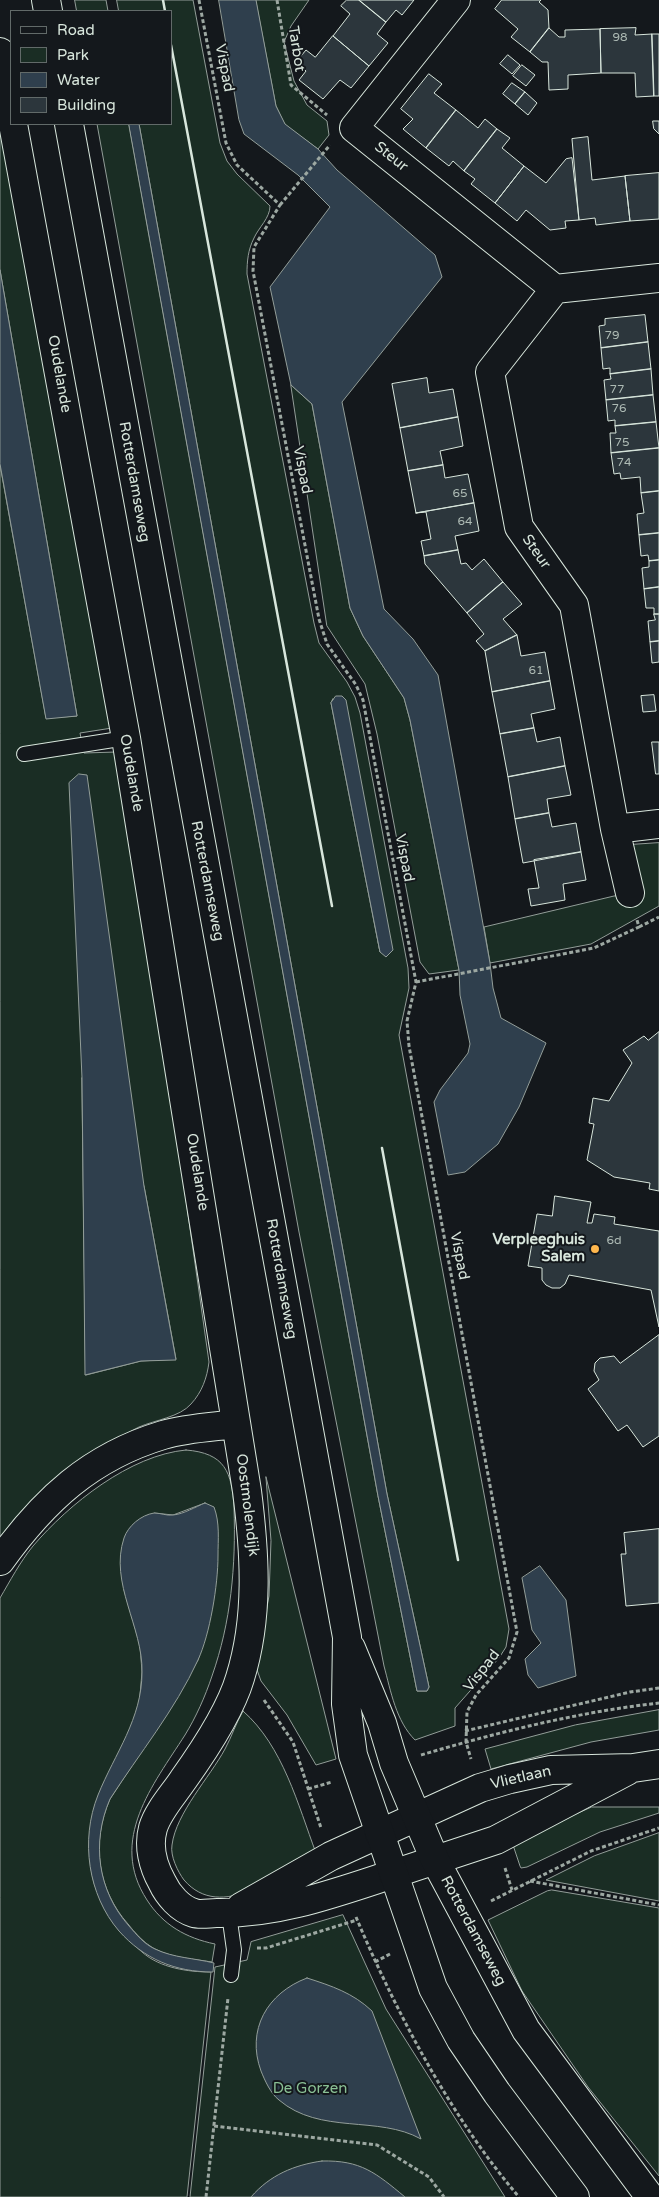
<!DOCTYPE html>
<html>
<head>
<meta charset="utf-8">
<style>
  body { margin:0 }
  #map { position:relative; width:659px; height:2197px; overflow:hidden; background:#14181c; font-family:"Varela Round",sans-serif }
  canvas { display:block }
  .legend { position:absolute; left:10px; top:10px; width:162px; height:115px; box-sizing:border-box; background:#14181c; border:1px solid #626a69; margin:0; padding:6px 9px; list-style:none; font-size:15px; color:#d8e6dc }
  .legend li { display:flex; align-items:center; gap:10px; height:25px }
  .legend b { width:25px; border:1px solid #626a69 }
</style>
</head>
<body>
<div id="map">
<canvas width="659" height="2197"></canvas>
<ul class="legend">
<li><b style="height:6px;background:#14181c"></b>Road</li>
<li><b style="height:14px;background:#1a2d24"></b>Park</li>
<li><b style="height:14px;background:#2f3f4d"></b>Water</li>
<li><b style="height:14px;background:#2c363c"></b>Building</li>
</ul>
</div>
<script>
const context = document.querySelector('canvas').getContext('2d');
context.lineJoin = 'round';
function fillPath(path, color) { context.fillStyle = color; context.fill(path, 'evenodd'); }
function stroke(path, color, width, dash) { context.strokeStyle = color; context.lineWidth = width; context.lineCap = dash ? 'butt' : 'round'; context.setLineDash(dash || []); context.stroke(path); }
function label(font, color, halo, rows, align = 'center') {
  context.font = font + ' "Varela Round",sans-serif'; context.lineWidth = 4; context.setLineDash([]); context.textBaseline = 'middle'; context.strokeStyle = halo; context.fillStyle = color; for (const [text, x, y, turn = 0] of rows) {
    context.save(); context.translate(x, y); context.rotate((+turn || 0) * Math.PI / 180); context.textAlign = isNaN(turn) ? turn : align; if (halo) context.strokeText(text, 0, 0); context.fillText(text, 0, 0); context.restore();
  }
}
const green = new Path2D(`
  M 75,0 L 106,0 L 108,11 L 77,11 Z
  M 117,0 L 193,0 L 220,143 L 227,161 L 237,174 L 270,206 C 270,218 259,227 254,238 C 248,250 247,261 247,274 L 314,623 L 319,643 L 347,682 L 355,697 L 360,713 L 408,968 L 409,988 L 399,1035 L 509,1629 L 506,1647 L 499,1658 L 455,1708 L 455,1726 L 415,1740 C 396,1721 391,1692 384,1666 L 299,1232 L 97,124 L 129,124 L 378,1496 L 417,1691 L 427,1691 L 429,1687 L 387,1494 L 139,124 L 171,124 L 171,11 L 119,11 ZM 333,699 L 380,952 L 331,703 Z
  M 256,0 L 309,0 L 291,26 L 284,42 L 294,81 L 307,105 L 327,121 L 329,135 L 318,149 L 285,125 L 276,106 Z
  M 0,116 L 112,728 L 80,733 L 84,753 L 116,752 L 163,1038 L 209,1362 C 207,1378 202,1392 191,1404 C 180,1417 155,1420 139,1427 C 89,1452 31,1492 0,1538 L 0,465 L 46,718 L 77,716 L 0,270 ZM 82,1078 L 144,1186 L 176,1359 L 141,1361 L 86,1375 Z
  M 291,385 L 312,404 L 350,608 L 363,636 L 404,698 L 410,720 L 459,970 L 429,974 L 420,962 L 377,734 L 365,684 L 327,626 Z
  M 659,843 L 659,906 L 591,944 L 490,963 L 484,927 L 614,896 L 639,893 L 629,845 Z
  M 186,1450 C 225,1453 232,1472 234,1508 C 236,1566 231,1622 212,1676 C 205,1697 196,1717 185,1735 C 153,1785 108,1840 147,1900 C 163,1925 186,1938 215,1944 L 212,1962 C 193,1959 171,1958 153,1948 C 143,1942 135,1933 128,1924 C 97,1889 91,1842 110,1799 L 170,1708 L 198,1660 L 211,1613 L 205,1503 L 173,1515 L 154,1513 L 124,1590 L 140,1645 L 142,1672 L 139,1707 L 90,1833 C 88,1876 94,1896 121,1929 C 128,1936 134,1946 142,1952 C 160,1968 188,1972 211,1972 L 187,2197 L 0,2197 L 0,1598 C 10,1581 20,1562 33,1546 C 69,1504 130,1455 186,1450 Z
  M 266,1477 L 336,1759 L 316,1765 L 287,1715 L 261,1681 L 256,1667 L 269,1596 L 271,1541 Z
  M 659,1710 L 659,1730 L 591,1742 L 491,1769 L 485,1749 L 575,1725 Z
  M 243,1711 C 283,1746 298,1805 316,1853 C 280,1874 221,1923 184,1880 C 178,1872 170,1856 172,1845 C 176,1813 210,1777 225,1749 C 232,1736 236,1723 243,1711 Z
  M 592,1807 L 659,1807 L 659,1813 L 600,1832 L 527,1867 L 521,1868 L 520,1866 L 513,1845 L 535,1832 Z
  M 659,1833 L 659,1901 L 546,1880 L 594,1856 Z
  M 552,1890 L 659,1908 L 659,2176 L 588,2087 L 522,1991 L 488,1920 L 547,1891 Z
  M 343,1915 L 386,2009 L 505,2197 L 190,2197 L 215,1967 L 247,1960 L 251,1942 Z`);
fillPath(green, '#1a2d24');
stroke(green, '#939e99', 1);
const water = new Path2D(`
  M 219,0 L 256,0 L 276,106 L 285,124 L 318,149 L 337,170 L 435,255 L 442,277 L 342,402 L 384,609 L 413,639 L 438,675 L 490,963 L 493,988 L 501,1018 L 546,1043 L 519,1107 L 498,1144 L 465,1172 L 448,1175 L 434,1102 L 440,1090 L 468,1053 L 470,1044 L 460,995 L 459,970 L 410,720 L 404,698 L 363,636 L 350,608 L 312,404 L 291,385 L 270,287 L 330,207 L 298,175 L 244,134 L 239,120 Z
  M 129,124 L 139,124 L 387,1494 L 429,1687 L 427,1691 L 417,1691 L 378,1496 Z
  M 0,270 L 77,716 L 46,719 L 0,464 Z
  M 336,696 L 342,696 L 346,700 L 393,950 L 386,957 L 380,952 L 331,703 Z
  M 79,774 L 87,775 L 144,1186 L 176,1360 L 141,1361 L 85,1375 L 82,1078 L 69,783 Z
  M 205,1503 L 214,1507 C 220,1523 218,1539 218,1556 C 218,1585 210,1634 198,1660 C 175,1710 139,1754 110,1799 C 91,1843 98,1891 129,1926 C 137,1935 144,1944 155,1949 C 174,1958 194,1958 214,1963 L 213,1972 C 175,1972 144,1959 119,1931 C 88,1895 80,1840 98,1795 C 115,1753 142,1719 142,1672 C 143,1627 109,1583 124,1538 C 128,1526 141,1515 154,1513 C 161,1513 167,1516 173,1515 C 184,1514 195,1507 205,1503 Z
  M 540,1566 L 566,1600 L 576,1676 L 538,1688 L 528,1675 L 525,1659 L 541,1643 L 532,1630 L 522,1578 Z
  M 307,1978 C 332,1986 353,1993 372,2011 L 421,2139 C 378,2115 320,2135 279,2100 C 271,2094 265,2081 261,2071 C 246,2030 267,1993 307,1978 Z
  M 322,2161 C 361,2160 376,2173 405,2197 L 251,2197 C 270,2175 294,2165 322,2161 Z`);
fillPath(water, '#2f3f4d');
stroke(water, '#939e99', 1);
const building = new Path2D(`
  M 347,0 L 359,0 L 386,22 L 377,34 L 388,43 L 369,66 L 333,36 L 350,14 L 341,6 Z
  M 359,0 L 414,0 L 402,15 L 396,10 L 386,22 Z
  M 502,0 L 541,0 L 539,2 L 548,10 L 549,28 L 530,52 L 511,37 L 518,29 L 495,9 Z
  M 549,28 L 559,37 L 565,37 L 565,30 L 600,29 L 601,73 L 568,75 L 568,89 L 549,90 L 548,62 L 542,62 L 530,52 Z
  M 636,28 L 635,35 L 652,34 L 654,96 L 636,97 L 635,73 L 601,73 L 600,29 Z
  M 652,34 L 659,34 L 659,96 L 654,96 Z
  M 333,36 L 369,66 L 351,88 L 340,80 L 323,99 L 299,80 L 306,71 L 296,62 L 306,50 L 315,57 Z
  M 508,55 L 520,65 L 512,74 L 500,64 Z
  M 522,65 L 535,75 L 526,86 L 513,76 Z
  M 429,74 L 442,84 L 434,93 L 456,110 L 426,148 L 403,129 L 413,119 L 401,109 Z
  M 512,83 L 525,92 L 515,104 L 503,94 Z
  M 525,92 L 537,103 L 528,115 L 515,104 Z
  M 456,110 L 478,128 L 485,119 L 497,129 L 464,171 L 453,161 L 449,166 L 426,148 Z
  M 653,121 L 659,121 L 659,134 L 654,129 Z
  M 497,129 L 510,138 L 502,148 L 524,166 L 495,203 L 471,184 L 475,179 L 464,171 Z
  M 588,137 L 592,180 L 625,176 L 630,221 L 596,225 L 595,218 L 579,220 L 572,139 Z
  M 572,158 L 579,220 L 565,221 L 566,228 L 550,230 L 526,210 L 517,221 L 495,203 L 524,166 L 546,183 L 566,159 Z
  M 659,173 L 659,219 L 630,221 L 625,176 Z
  M 645,315 L 648,342 L 601,348 L 599,326 L 605,325 L 605,319 Z
  M 648,342 L 651,369 L 610,374 L 610,368 L 603,369 L 601,348 Z
  M 651,369 L 653,395 L 606,400 L 604,380 L 611,379 L 610,374 Z
  M 427,378 L 429,393 L 453,389 L 458,417 L 400,428 L 392,384 Z
  M 653,395 L 656,422 L 615,426 L 615,420 L 608,421 L 606,400 Z
  M 458,417 L 463,446 L 440,451 L 443,465 L 408,471 L 400,428 Z
  M 656,422 L 659,448 L 611,453 L 610,433 L 616,433 L 615,426 Z
  M 659,448 L 659,491 L 641,493 L 640,477 L 621,479 L 620,473 L 614,474 L 611,453 Z
  M 443,465 L 445,478 L 468,474 L 474,503 L 416,513 L 408,471 Z
  M 659,491 L 659,533 L 639,535 L 637,514 L 644,513 L 641,493 Z
  M 474,503 L 479,531 L 455,536 L 458,550 L 424,556 L 421,541 L 431,539 L 426,512 L 416,513 Z
  M 659,533 L 659,560 L 649,561 L 648,555 L 641,556 L 639,535 Z
  M 458,550 L 461,564 L 466,563 L 472,570 L 484,559 L 503,582 L 467,613 L 425,564 L 424,556 Z
  M 659,560 L 659,587 L 644,589 L 642,568 L 649,567 L 649,561 Z
  M 503,582 L 522,604 L 503,619 L 517,635 L 485,651 L 476,641 L 484,634 L 467,613 Z
  M 659,587 L 659,614 L 654,614 L 654,608 L 646,608 L 644,589 Z
  M 654,614 L 659,614 L 659,641 L 650,642 L 648,621 L 655,620 Z
  M 517,635 L 521,656 L 545,652 L 550,681 L 492,692 L 485,651 Z
  M 659,641 L 659,662 L 652,663 L 650,642 Z
  M 550,681 L 555,709 L 531,714 L 534,728 L 500,734 L 492,692 Z
  M 654,695 L 656,711 L 643,712 L 641,696 Z
  M 534,728 L 537,742 L 560,737 L 565,766 L 508,777 L 500,734 Z
  M 652,742 L 659,742 L 659,774 L 656,774 Z
  M 565,766 L 571,795 L 547,799 L 549,813 L 515,819 L 508,777 Z
  M 549,813 L 552,827 L 576,823 L 581,852 L 523,863 L 515,819 Z
  M 581,852 L 586,880 L 563,884 L 565,900 L 531,906 L 528,889 L 539,888 L 534,860 Z
  M 659,1032 L 659,1191 L 649,1189 L 650,1183 L 614,1177 L 587,1160 L 594,1124 L 589,1123 L 593,1098 L 609,1101 L 632,1063 L 623,1050 L 644,1036 L 648,1040 Z
  M 555,1196 L 591,1202 L 587,1223 L 592,1223 L 594,1214 L 615,1217 L 614,1224 L 659,1231 L 659,1327 L 651,1290 L 569,1275 L 565,1284 L 560,1288 L 552,1288 L 546,1285 L 542,1280 L 542,1268 L 528,1266 L 537,1214 L 552,1216 Z
  M 659,1335 L 659,1436 L 643,1447 L 627,1425 L 618,1431 L 588,1389 L 599,1380 L 594,1371 L 595,1363 L 600,1358 L 614,1356 L 620,1363 Z
  M 659,1529 L 659,1603 L 626,1606 L 621,1554 L 626,1554 L 624,1533 Z`);
fillPath(building, '#2c363c');
stroke(building, '#d8e6dc', 1);
const service = new Path2D(`
  M 24,754 L 126,738
  M 229,1914 L 234,1950 L 231,1975`);
const minor = new Path2D(`
  M 456,0 L 354,128 L 555,289
  M 0,52 L 11,113
  M 13,124 L 126,738 L 247,1491 C 255,1554 259,1617 240,1678 C 230,1712 203,1752 183,1780 C 173,1795 158,1811 153,1828 C 148,1846 153,1866 162,1882 C 168,1895 180,1909 194,1913 C 200,1915 210,1913 217,1913 C 278,1914 335,1893 393,1874
  M 659,278 L 555,289 L 490,372 L 519,527 L 574,605 L 615,829 L 659,824
  M 615,829 L 630,893
  M 0,1561 C 44,1500 90,1457 163,1435 C 186,1428 212,1427 236,1424
  M 241,1907 L 331,1856 L 379,1834`);
const tertiary = new Path2D(`
  M 379,1834 L 480,1788 L 510,1779 L 551,1770 L 633,1768 L 659,1764
  M 393,1874 L 496,1840 L 627,1771`);
const secondary = new Path2D(`
  M 46,0 L 48,11
  M 69,124 L 347,1637 L 346,1704 L 353,1755 L 433,1988 L 461,2040 L 497,2093 L 575,2197
  M 351,1648 L 382,1723 L 394,1763 L 435,1860 L 526,2030 L 650,2197`);
stroke(service, '#d8e6dc', 16);
stroke(minor, '#d8e6dc', 30);
stroke(tertiary, '#d8e6dc', 30);
stroke(secondary, '#d8e6dc', 30);
stroke(new Path2D(`
  M 199,0 L 226,143 L 237,165 L 280,205 L 254,247 L 253,271 L 319,619 L 327,644 L 356,685 L 363,700 L 416,982 L 407,1021 L 409,1046 L 517,1632 L 509,1658 L 476,1695 L 467,1712 L 466,1742 L 471,1759
  M 277,0 L 291,85 L 327,115
  M 280,205 L 330,145
  M 639,927 L 659,917
  M 416,982 L 594,948 L 639,927 L 637,920
  M 264,1700 L 293,1742 L 321,1828
  M 465,1731 L 630,1692 L 659,1688
  M 421,1755 C 499,1732 578,1712 659,1703
  M 308,1789 L 332,1782
  M 505,1868 L 512,1890
  M 530,1881 L 659,1905
  M 491,1901 L 591,1851 L 659,1828
  M 356,1917 C 396,2012 452,2119 519,2197
  M 257,1948 L 266,1948 L 357,1920
  M 375,1962 L 390,1954
  M 214,2126 L 377,2145 L 429,2177 L 444,2197
  M 206,2197 L 228,1998`), '#9da8a2', 3, [4, 2.5]);
stroke(service, '#14181c', 14);
stroke(minor, '#14181c', 28);
stroke(tertiary, '#14181c', 28);
stroke(secondary, '#14181c', 28);
stroke(new Path2D(`
  M 163,0 L 165,11
  M 171,45 L 332,906
  M 382,1148 L 458,1560`), '#d8e6dc', 2.5);
for (const [x, y, r, color] of [
  [595,1249,5,"#ffb74d"]
]) { const dot = new Path2D(); dot.arc(x, y, r, 0, 2 * Math.PI); context.fillStyle = color; context.fill(dot); stroke(dot, '#14181c', 2); }
label('12px', '#adbab4', null, [
  ["98",620,38],
  ["79",612,336],
  ["77",617,390],
  ["76",619,409],
  ["75",622,443],
  ["74",624,463],
  ["65",460,494],
  ["64",465,522],
  ["61",536,671],
  ["6d",614,1241]
]);
label('15px', '#d8e6dc', '#14181c', [
  ["Tarbot",296,49,81],
  ["Vispad",224,68,79],
  ["Steur",391,157,39],
  ["Oudelande",59,374,80],
  ["Vispad",302,470,79],
  ["Rotterdamseweg",134,482,80],
  ["Steur",536,552,55],
  ["Oudelande",131,773,80],
  ["Vispad",404,858,79],
  ["Rotterdamseweg",207,881,79],
  ["Oudelande",197,1172,81],
  ["Vispad",459,1256,79],
  ["Rotterdamseweg",281,1279,80],
  ["Oostmolendijk",247,1505,83],
  ["Vispad",482,1671,-52],
  ["Vlietlaan",521,1778,-13],
  ["Rotterdamseweg",473,1931,62]
]);
label('bold 15px', '#d8e6dc', '#14181c', [
  ["Verpleeghuis",585,1240],
  ["Salem",585,1257]
], 'right');
label('15px', '#8ac095', '#14181c', [
  ["De Gorzen",310,2089]
]);
</script>
</body>
</html>
